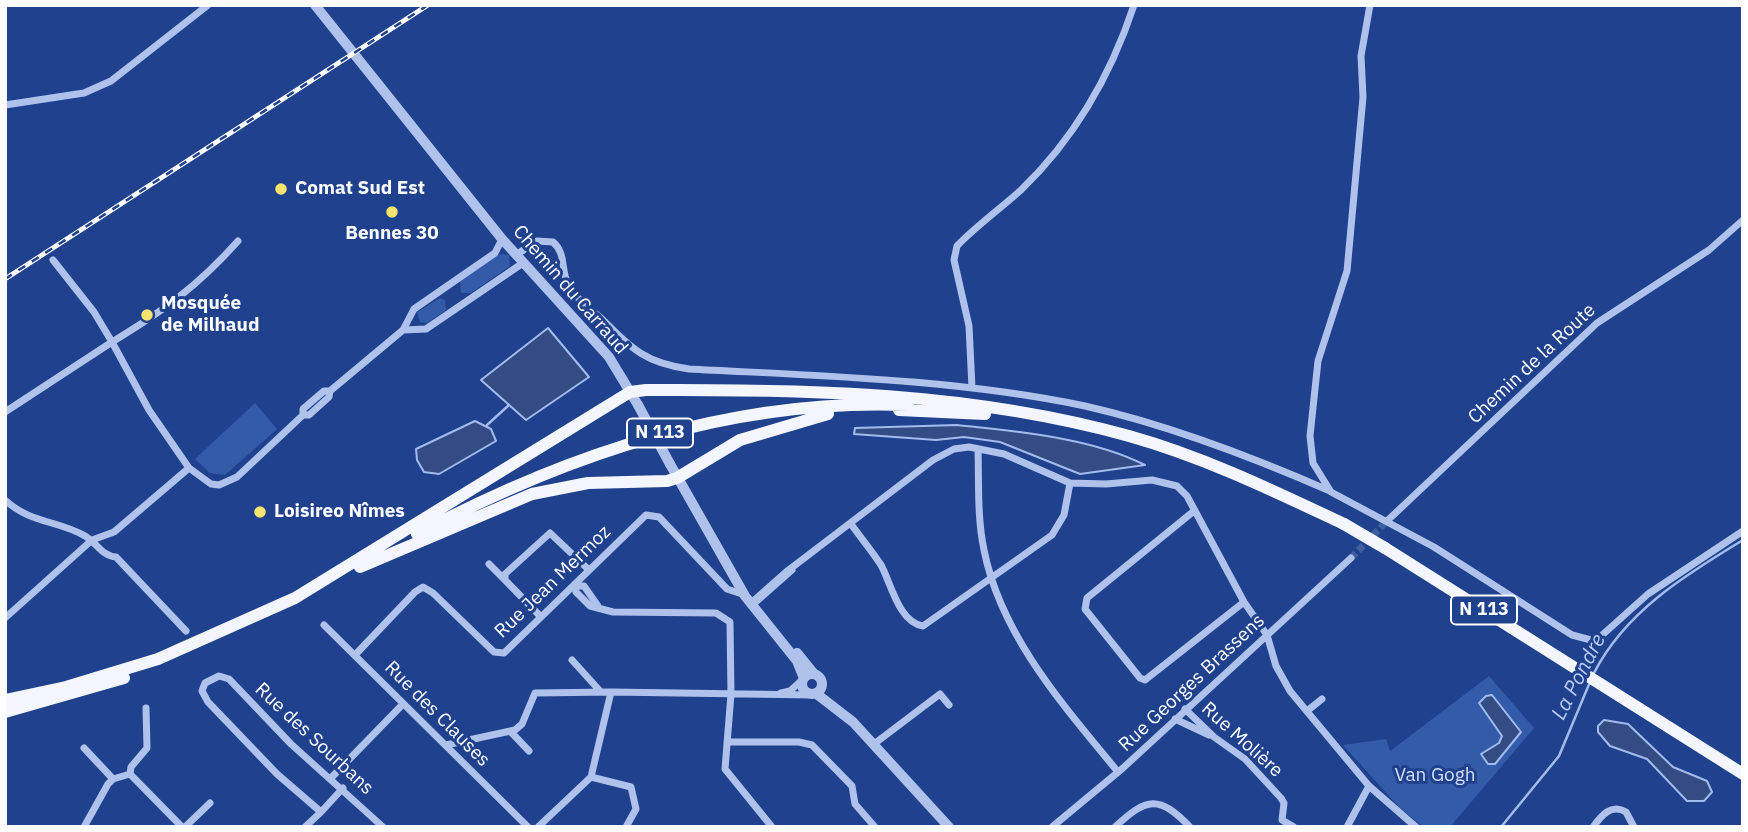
<!DOCTYPE html>
<html>
<head>
<meta charset="utf-8">
<style>
  body { margin:0 }
  #map { position:relative; width:1748px; height:832px; overflow:hidden; background:#20418d; font-family:"IBM Plex Sans",sans-serif }
  canvas { display:block }
  .frame { position:absolute; inset:0; border:7px solid #fff; pointer-events:none }
</style>
</head>
<body>
<div id="map">
<canvas width="1748" height="832"></canvas>
<div class="frame"></div>
</div>
<script>
const context = document.querySelector('canvas').getContext('2d');
context.lineJoin = 'round';
function fillPath(path, color) { context.fillStyle = color; context.fill(path, 'evenodd'); }
function stroke(path, color, width, dash) { context.strokeStyle = color; context.lineWidth = width; context.lineCap = dash ? 'butt' : 'round'; context.setLineDash(dash || []); context.stroke(path); }
function label(font, color, halo, rows, align = 'center') {
  context.font = font + ' "IBM Plex Sans",sans-serif'; context.lineWidth = 6; context.setLineDash([]); context.textBaseline = 'middle'; context.strokeStyle = halo; context.fillStyle = color; for (const [text, x, y, turn = 0] of rows) {
    context.save(); context.translate(x, y); context.rotate((+turn || 0) * Math.PI / 180); context.textAlign = isNaN(turn) ? turn : align; if (halo) context.strokeText(text, 0, 0); context.fillText(text, 0, 0); context.restore();
  }
}
fillPath(new Path2D(`
  M 500,254 L 509,255 L 510,266 L 471,293 L 461,293 L 460,281 Z
  M 440,298 L 445,300 L 446,310 L 427,323 L 420,322 L 417,312 Z
  M 255,403 L 277,429 L 225,475 L 210,473 L 195,459 Z
  M 1489,676 L 1534,728 L 1450,827 L 1422,826 L 1399,807 L 1343,745 L 1386,739 L 1390,751 Z`), '#345aaa');
const water = new Path2D(`
  M 548,328 L 589,377 L 526,420 L 481,380 Z
  M 475,421 L 491,429 L 496,441 L 439,474 L 424,472 L 417,460 L 416,449 Z
  M 957,425 C 1018,432 1090,437 1145,465 L 1080,474 L 1000,442 L 964,437 L 936,440 L 854,434 L 855,428 Z
  M 1492,695 L 1521,732 L 1495,764 L 1488,764 L 1481,754 L 1499,743 L 1502,736 L 1479,703 L 1486,696 Z
  M 1604,720 L 1628,724 L 1673,767 L 1707,781 L 1712,792 L 1704,801 L 1687,801 L 1647,759 L 1610,746 L 1598,732 L 1598,726 Z`);
fillPath(water, '#344c84');
stroke(water, '#a2bbed', 2);
stroke(new Path2D(`
  M 487,425 L 509,405
  M 1594,673 C 1625,612 1685,575 1743,540
  M 1501,827 L 1559,756 L 1590,682`), '#a2bbed', 2.5);
stroke(new Path2D(`
  M 1351,558 L 1387,521`), '#415e9e', 7, [7, 3.5]);
stroke(new Path2D(`
  M 1370,5 L 1361,56 L 1363,97 L 1347,271 L 1318,361 L 1310,436 L 1313,463 L 1331,492 L 1434,547 L 1572,635 L 1591,640 L 1600,637 L 1648,594 L 1743,531
  M 5,105 L 84,93 L 111,81 L 208,5
  M 516,255 L 537,241 L 553,242 C 567,254 560,271 569,286 C 577,300 591,309 603,320 C 633,350 646,363 689,369 C 821,376 955,379 1085,406 C 1169,425 1250,456 1330,491
  M 53,260 L 94,312 L 112,342 C 163,311 198,286 238,241
  M 403,330 L 426,329 L 523,263
  M 972,388 L 969,326 L 954,260 L 957,246 C 976,226 1000,209 1021,190 C 1075,138 1111,75 1134,5
  M 5,412 L 112,342 L 149,410 L 189,468
  M 303,415 L 309,415 L 329,397 L 330,391 L 403,330 L 414,309 L 495,253 L 502,239
  M 978,449 C 979,482 977,517 984,550 C 1001,636 1064,706 1118,772
  M 5,500 C 31,524 58,520 85,536 C 97,543 102,556 116,557 L 186,631
  M 1194,511 L 1087,598 L 1085,609 L 1140,678 L 1145,680 L 1244,602
  M 1387,521 L 1597,323 L 1709,250 L 1743,220
  M 851,524 C 861,538 872,551 881,565 C 891,583 899,623 923,626 L 1052,535 L 1064,515 L 1070,483
  M 489,564 L 505,580
  M 575,584 L 576,592 L 590,606 L 613,612 L 716,613 L 730,622 L 731,694 L 725,769 L 772,827
  M 576,586 L 584,586 L 598,606
  M 757,601 L 792,570
  M 751,603 L 786,572 L 933,460 L 954,449 L 969,447 L 1004,454 L 1070,483 L 1106,484 L 1152,480 L 1177,486 L 1187,496 L 1244,602 L 1267,635 L 1276,666 L 1290,691 L 1369,786 L 1416,827
  M 541,617 L 505,580 L 505,574 L 550,533 L 589,570
  M 5,618 L 92,540 L 114,532 L 189,468 L 211,484 L 219,485 L 237,477 L 303,415 L 303,409 L 324,391 L 330,391
  M 324,625 L 528,827
  M 355,655 L 415,592 L 423,587 L 433,593 L 494,652 L 504,653 L 646,515 L 659,517 L 727,589 L 745,595
  M 572,660 L 600,691
  M 781,693 L 790,691 L 801,681
  M 1185,709 L 1214,737 L 1245,759 L 1281,798 L 1284,803 L 1282,820 L 1294,827
  M 1307,711 L 1322,699
  M 1175,719 L 1209,735
  M 511,732 L 529,751
  M 727,742 L 799,742 L 812,745 L 852,786 L 855,804 L 875,827
  M 874,744 L 940,694 L 949,705
  M 446,745 L 515,730 L 522,724 L 535,693 L 611,692
  M 84,748 L 113,779
  M 130,774 L 131,767 L 147,748 L 146,708
  M 591,777 L 631,787 L 636,809 L 626,827
  M 331,778 L 403,704
  M 343,788 L 321,812 L 277,774 L 208,702 L 202,691 L 205,683 L 219,676 L 229,679 L 291,744 L 383,827
  M 84,827 L 108,784 L 113,779 L 130,774 L 182,827
  M 185,827 L 210,803
  M 305,827 L 321,812
  M 538,827 L 591,777 L 611,692 L 813,695
  M 1052,827 L 1123,768 L 1351,558
  M 1115,827 C 1147,797 1159,795 1190,827
  M 1347,827 L 1369,786
  M 1593,827 C 1601,816 1611,803 1626,812 L 1634,827`), '#aec2ec', 7);
stroke(new Path2D(`
  M 315,5 L 502,239 L 609,357 L 638,405
  M 670,464 L 745,596 L 797,661 L 803,676
  M 797,653 L 814,674
  M802 684a10 10 0 1 1 20 0a10 10 0 1 1-20 0Z
  M 818,695 L 853,722 L 949,827`), '#aec2ec', 10);
stroke(new Path2D(`
  M 899,410 L 985,414
  M 417,534 C 570,453 734,398 908,405
  M 1385,548 L 1743,774
  M 360,567 L 532,494 L 588,483 L 667,481 L 677,478 L 740,440 L 828,414
  M 5,700 L 66,687 L 158,659 L 295,598 L 630,392 L 646,390 C 808,389 971,392 1129,436 C 1204,457 1274,491 1344,524
  M 5,712 L 124,678`), '#f3f6ff', 12);
const rail = new Path2D(`
  M 5,279 L 428,5`);
stroke(rail, '#fff', 5);
stroke(rail, '#20418d', 2.5, [8]);
stroke(new Path2D(`
  M 638,405 L 670,464`), '#aec2ec', 10);
stroke(new Path2D(`
  M 1344,524 L 1385,548`), '#f3f6ff', 12);
for (const [x, y, r, color] of [
  [281,189,7,"#f9e36f"],
  [392,212,7,"#f9e36f"],
  [147,315,7,"#f9e36f"],
  [260,512,7,"#f9e36f"]
]) { const dot = new Path2D(); dot.arc(x, y, r, 0, 2 * Math.PI); context.fillStyle = color; context.fill(dot); stroke(dot, '#20418d', 2.5); }
for (const [x, y, w] of [
  [660,433,66],
  [1484,610,66]
]) { const box = new Path2D(); box.roundRect(x - w / 2, y - 14.5, w, 29, 5); context.fillStyle = '#20418d'; context.fill(box); stroke(box, '#fff', 2); }
label('bold 18px', '#fff', null, [
  ["N 113",660,433],
  ["N 113",1484,610]
]);
label('bold 19px', '#fff', '#20418d', [
  ["Comat Sud Est",295,189],
  ["Bennes 30",392,234,"center"],
  ["Mosquée",161,304],
  ["de Milhaud",161,326],
  ["Loisireo Nîmes",274,512]
], 'left');
label('19px', '#fff', '#20418d', [
  ["Chemin du Carraud",570,290,49],
  ["Chemin de la Route",1532,364,-43],
  ["Rue Jean Mermoz",553,582,-44],
  ["Rue Georges Brassens",1192,683,-43],
  ["Rue des Clauses",437,714,45],
  ["Rue des Sourbans",314,739,43],
  ["Rue Molière",1242,740,42]
]);
label('19px', '#d3dff9', '#20418d', [
  ["Van Gogh",1435,776]
]);
label('italic 21px', '#bacdf3', '#20418d', [
  ["La Pondre",1579,677,-63]
]);
</script>
</body>
</html>
